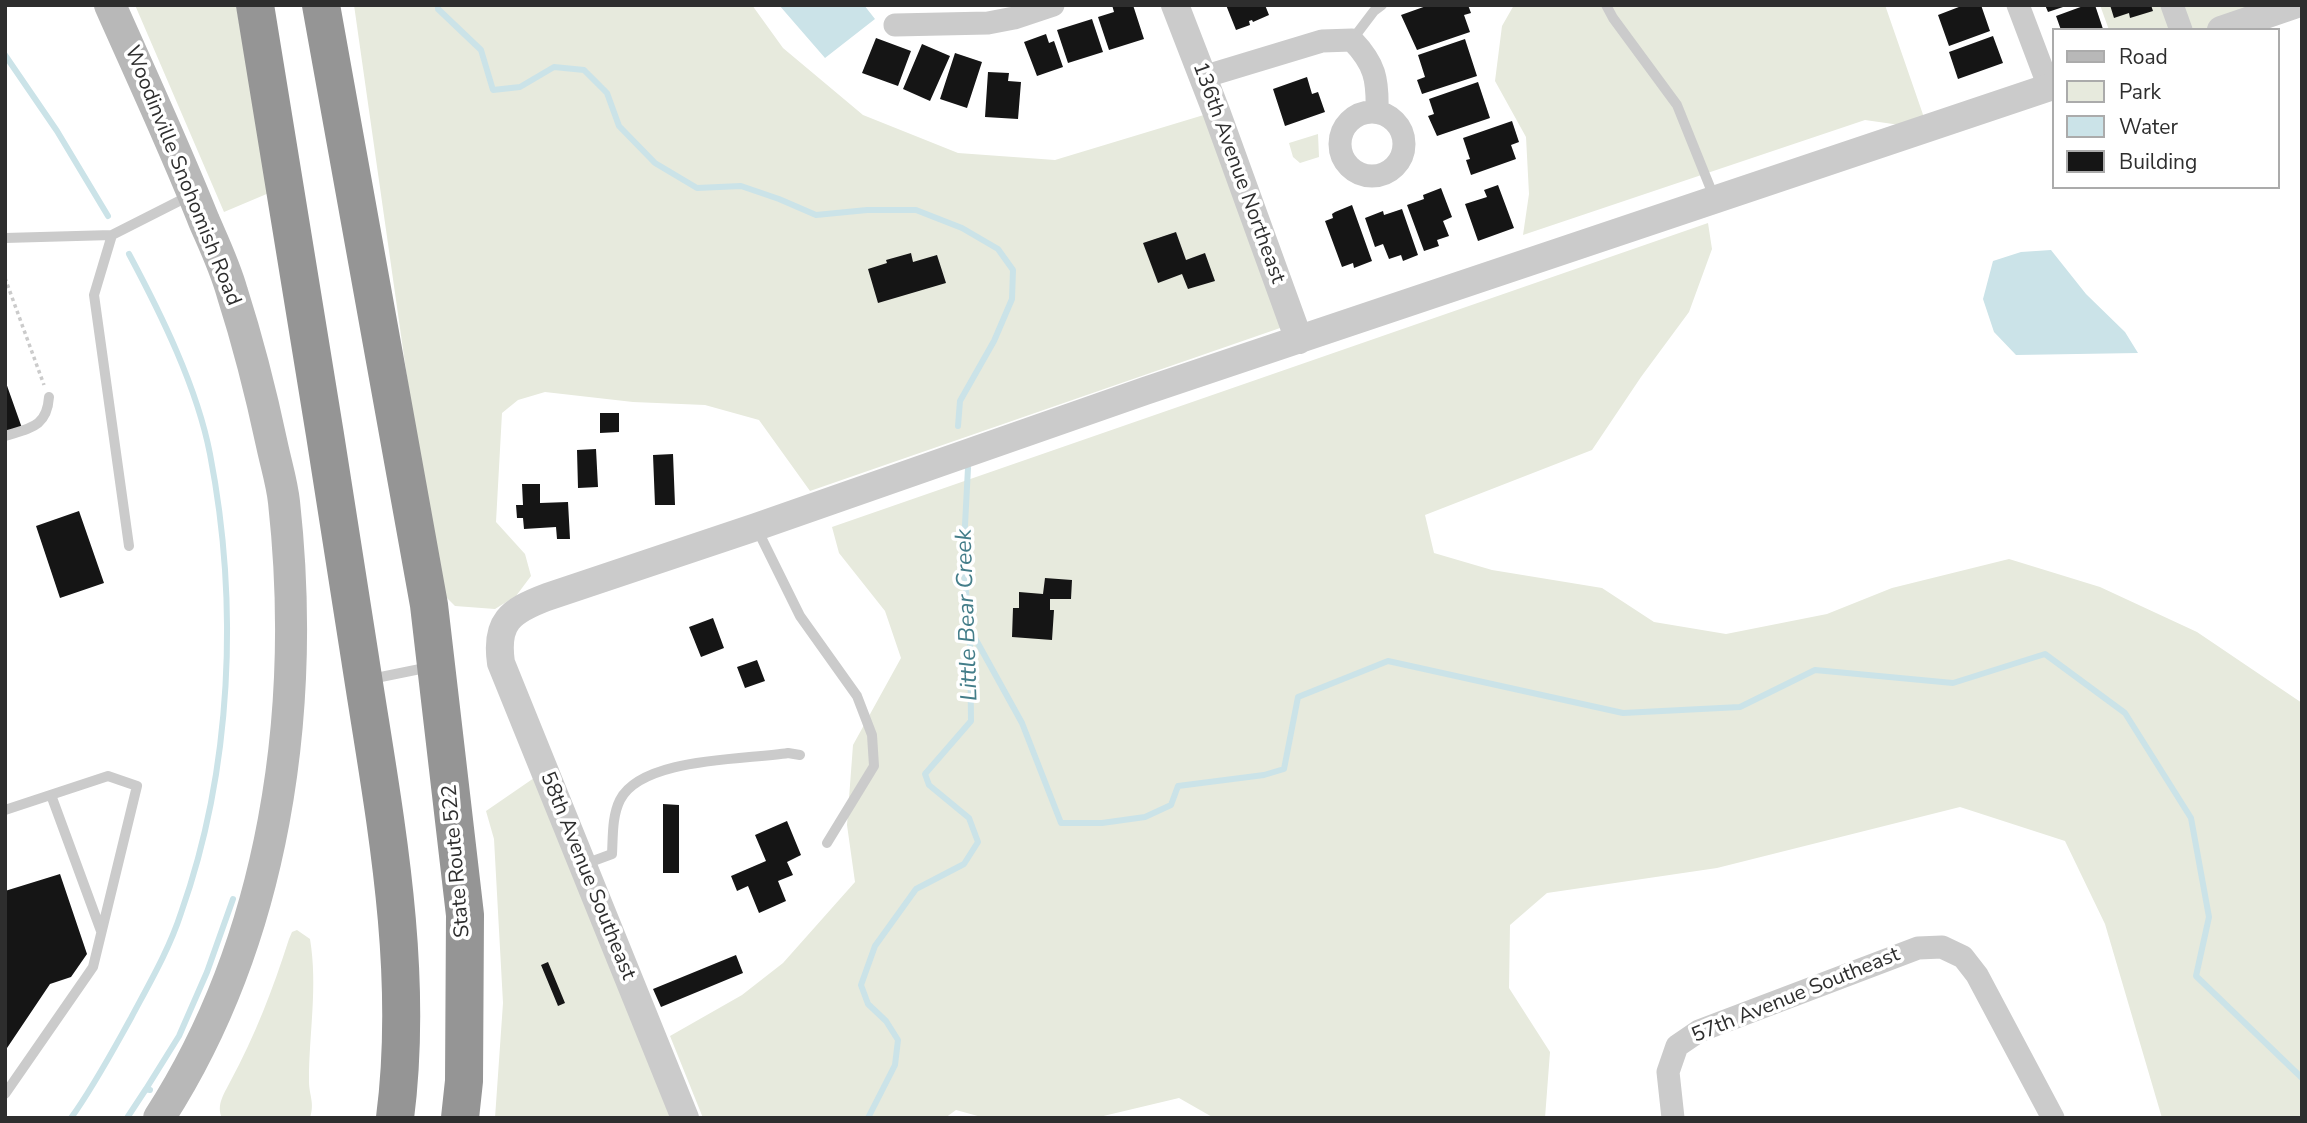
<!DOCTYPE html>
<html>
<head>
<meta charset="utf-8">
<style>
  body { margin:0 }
  #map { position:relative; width:2307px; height:1123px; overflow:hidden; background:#fff; font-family:"Nunito Sans",sans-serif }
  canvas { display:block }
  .frame { position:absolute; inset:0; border:7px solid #2e2e2e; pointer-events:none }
  .legend { position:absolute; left:2052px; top:28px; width:228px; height:161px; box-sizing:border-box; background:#fff; border:2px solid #ababab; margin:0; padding:9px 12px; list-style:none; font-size:21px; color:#2e2e2e }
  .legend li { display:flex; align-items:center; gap:14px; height:35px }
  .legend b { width:35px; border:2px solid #ababab }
</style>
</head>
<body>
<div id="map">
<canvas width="2307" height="1123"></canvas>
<div class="frame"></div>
<ul class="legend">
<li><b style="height:9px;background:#b8b8b8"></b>Road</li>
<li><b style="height:19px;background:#e7eadd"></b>Park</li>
<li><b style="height:19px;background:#cbe3e8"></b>Water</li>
<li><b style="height:19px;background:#151515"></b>Building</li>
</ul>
</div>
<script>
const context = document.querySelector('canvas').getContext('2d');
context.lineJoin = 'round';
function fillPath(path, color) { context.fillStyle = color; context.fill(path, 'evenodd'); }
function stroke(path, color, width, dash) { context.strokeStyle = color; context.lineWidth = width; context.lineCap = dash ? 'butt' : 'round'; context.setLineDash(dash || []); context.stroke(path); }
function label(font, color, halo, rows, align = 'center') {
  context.font = font + ' "Nunito Sans",sans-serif'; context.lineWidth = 7; context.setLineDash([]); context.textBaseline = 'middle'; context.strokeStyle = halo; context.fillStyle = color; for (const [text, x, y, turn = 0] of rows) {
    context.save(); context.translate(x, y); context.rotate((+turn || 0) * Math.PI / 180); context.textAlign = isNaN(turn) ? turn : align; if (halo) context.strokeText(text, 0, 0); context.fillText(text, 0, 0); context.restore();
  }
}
fillPath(new Path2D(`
  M 135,5 L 236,5 L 269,193 L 224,212 Z
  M 354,5 L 752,5 L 783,48 L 863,115 L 958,153 L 1055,160 L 1207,114 L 1283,327 L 810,491 L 759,420 L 705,405 L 633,402 L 545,392 L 518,400 L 502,413 L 496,522 L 525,554 L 531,576 L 516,596 L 495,609 L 455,606 L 437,588 Z
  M 1514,5 L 1885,5 L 1928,129 L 1865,120 L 1523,235 L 1529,194 L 1526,137 L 1495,81 L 1502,26 Z
  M 2100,5 L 2264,5 L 2218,30 L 2109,30 Z
  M 1318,134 L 1319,157 L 1300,163 L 1293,157 L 1289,143 Z
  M 1708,223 L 1712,249 L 1689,312 L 1641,377 L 1592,450 L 1425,515 L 1434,553 L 1492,570 L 1602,588 L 1654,622 L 1726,634 L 1827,614 L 1892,588 L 2009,559 L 2100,587 L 2197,632 L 2302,703 L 2302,1118 L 2162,1118 L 2105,924 L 2065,841 L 1960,807 L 1717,868 L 1547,893 L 1510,925 L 1509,988 L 1550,1052 L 1545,1118 L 1214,1118 L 1179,1098 L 1095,1118 L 985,1118 L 956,1110 L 945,1118 L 703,1118 L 670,1036 L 742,995 L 783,963 L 855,882 L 847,825 L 853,745 L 901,658 L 885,611 L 839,553 L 832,527 Z
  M 534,778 L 676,1118 L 495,1118 L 503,1003 L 494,839 L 486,811 Z
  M 297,930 L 310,939 C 318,987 309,1033 309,1081 C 309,1096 315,1102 310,1118 L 222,1118 C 216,1105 224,1094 230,1082 C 255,1036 273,989 289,939 L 292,932 Z`), '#e7eadd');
fillPath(new Path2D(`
  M 779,5 L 864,5 L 875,19 L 825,58 Z
  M 2051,250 L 2086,294 L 2125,332 L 2138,353 L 2016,355 L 1994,332 L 1983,299 L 1993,261 L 2021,252 Z`), '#cbe3e8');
stroke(new Path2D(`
  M 438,5 L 438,9 L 481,50 L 493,90 L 520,87 L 554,67 L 584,70 L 607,93 L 619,126 L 655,163 L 697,188 L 741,186 L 779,199 L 816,215 L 867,210 L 916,210 L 962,228 L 998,249 L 1013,270 L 1012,299 L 994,341 L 960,401 L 958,426
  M 5,55 L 57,131 L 108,216
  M 970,629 L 1022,723 L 1061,823 L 1102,823 L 1145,817 L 1171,805 L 1178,786 L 1264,775 L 1284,769 L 1298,697 L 1388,661 L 1623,713 L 1740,707 L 1815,670 L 1953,683 L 2045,654 L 2125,713 L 2191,818 L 2209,917 L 2196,976 L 2302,1078
  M 146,1089 L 179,1036 L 207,972 L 233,899
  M 71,1118 C 94,1086 112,1052 131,1018 C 149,984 169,950 181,913 C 232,769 239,604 210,454 C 197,387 161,314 129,254
  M 127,1118 L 146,1089 L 150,1090
  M 868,1118 L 895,1065 L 898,1040 L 886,1021 L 868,1004 L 861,985 L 875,946 L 916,889 L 964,864 L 978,842 L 969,818 L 929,785 L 925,774 L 971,721 L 970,629 L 963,563 L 968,468`), '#cbe3e8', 6);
fillPath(new Path2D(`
  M 1112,5 L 1133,5 L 1144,39 L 1109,50 L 1098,17 L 1114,12 Z
  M 1226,5 L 1265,5 L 1269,15 L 1253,22 L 1252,20 L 1249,21 L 1250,25 L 1236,30 Z
  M 1429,5 L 1468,5 L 1471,13 L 1464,15 L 1470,32 L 1417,50 L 1401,15 Z
  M 1964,5 L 1981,5 L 1990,31 L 1949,46 L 1938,15 Z
  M 2045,5 L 2066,5 L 2066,6 L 2048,12 Z
  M 2086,5 L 2095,5 L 2103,29 L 2061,30 L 2056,16 Z
  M 2110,5 L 2151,5 L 2153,11 L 2130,18 L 2129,13 L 2114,18 Z
  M 1092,19 L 1103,52 L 1068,63 L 1057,30 Z
  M 1046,34 L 1049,43 L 1054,41 L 1063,67 L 1037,76 L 1024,42 Z
  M 1993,36 L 2003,63 L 1958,79 L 1949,52 Z
  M 876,38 L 911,51 L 898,86 L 862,73 Z
  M 1465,39 L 1477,76 L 1422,94 L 1417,80 L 1425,77 L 1418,55 Z
  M 922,44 L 950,56 L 930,101 L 903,89 Z
  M 955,53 L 982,62 L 967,108 L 940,99 Z
  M 988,72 L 1009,73 L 1008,81 L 1021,82 L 1018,119 L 985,117 Z
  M 1307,77 L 1312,94 L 1318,92 L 1325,112 L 1285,126 L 1273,89 Z
  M 1478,82 L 1490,118 L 1437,136 L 1428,116 L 1434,114 L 1429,99 Z
  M 1512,121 L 1519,142 L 1511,145 L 1516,159 L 1471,175 L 1466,160 L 1470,159 L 1463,138 Z
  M 1498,185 L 1514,228 L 1478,241 L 1465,204 L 1487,197 L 1484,190 Z
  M 1441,188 L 1452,217 L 1443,221 L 1449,236 L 1437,240 L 1439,246 L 1424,251 L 1407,205 L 1424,199 L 1423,195 Z
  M 1352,205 L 1372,261 L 1354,268 L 1353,263 L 1342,267 L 1325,221 L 1333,218 L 1332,214 L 1335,212 Z
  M 1402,209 L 1418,255 L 1403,261 L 1401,255 L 1389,259 L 1383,244 L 1375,247 L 1365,218 L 1383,211 L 1384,215 Z
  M 1176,232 L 1186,260 L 1205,253 L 1215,281 L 1188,289 L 1182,274 L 1158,283 L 1143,243 Z
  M 911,253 L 913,262 L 937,255 L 946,283 L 878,303 L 868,269 L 887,263 L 886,260 Z
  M 5,380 L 22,428 L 5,434 Z
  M 600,413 L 619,413 L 619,432 L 600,433 Z
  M 596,449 L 598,487 L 578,488 L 577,450 Z
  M 673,454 L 675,505 L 655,505 L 653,455 Z
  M 522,484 L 540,484 L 540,503 L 568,502 L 570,539 L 557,539 L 556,527 L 524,529 L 523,518 L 517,518 L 516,505 L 523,505 Z
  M 79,511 L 104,583 L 60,598 L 36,526 Z
  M 1045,578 L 1072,580 L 1071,599 L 1050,599 L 1050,610 L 1054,610 L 1052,640 L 1012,637 L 1013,608 L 1019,608 L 1019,592 L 1043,594 Z
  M 713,618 L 724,648 L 701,657 L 689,627 Z
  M 757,660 L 765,681 L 745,688 L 737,667 Z
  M 663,804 L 679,805 L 679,873 L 663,873 Z
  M 787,821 L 801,855 L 787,862 L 793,875 L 778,881 L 786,901 L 759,913 L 748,886 L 737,891 L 731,876 L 766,861 L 755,835 Z
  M 60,874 L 87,954 L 71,977 L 50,984 L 5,1051 L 5,891 Z
  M 736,955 L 743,973 L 661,1007 L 653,989 Z
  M 548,962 L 565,1003 L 558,1006 L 541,965 Z`), '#151515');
stroke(new Path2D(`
  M 5,278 L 44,385`), '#cbcbcb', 3.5, [3.5, 3.5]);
stroke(new Path2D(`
  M 1606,5 L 1613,18 L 1677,105 L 1714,197
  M 1352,40 L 1374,11 L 1382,5
  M 5,238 L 112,235
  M 5,436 C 30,428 47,427 49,397
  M 757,529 L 800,616 L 857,696 L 872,735 L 874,766 L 827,843
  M 129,546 L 94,295 L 112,235 L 191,195
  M 371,679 L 430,667
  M 51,795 L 101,931
  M 5,810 L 108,776 L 137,786 L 93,967 L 5,1094
  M 585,864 L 612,854 C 613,836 612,816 620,800 C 642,757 746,760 788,753 L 800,755`), '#cbcbcb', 10);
stroke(new Path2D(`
  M 2018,5 L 2049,87
  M 2172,5 L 2181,30
  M 895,25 L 988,23 L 1014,18 L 1053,5
  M 1203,77 L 1322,41 L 1352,40 C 1375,64 1378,79 1377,112
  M1340 144a32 32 0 1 1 64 0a32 32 0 1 1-64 0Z
  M 1673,1118 L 1668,1072 L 1677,1046 L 1699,1031 L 1918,948 L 1942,947 L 1963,957 L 1977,975 L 2053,1118`), '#cbcbcb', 23);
stroke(new Path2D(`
  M 1175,5 L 1216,111 L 1299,340
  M 2221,30 L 2294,5
  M 685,1118 L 501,663 C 495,622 510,611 547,597 L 756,527 L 1145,391 L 2053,86`), '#cbcbcb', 28);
stroke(new Path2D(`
  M 110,5 C 142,77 175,148 204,221 C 214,244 225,267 232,292 C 248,342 261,393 272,445 C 276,464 282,483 284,502 C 307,712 275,938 159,1118`), '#b8b8b8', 32);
stroke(new Path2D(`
  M 255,5 C 290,223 327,440 360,658 C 383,809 415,964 395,1118
  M 321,5 L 429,605 L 465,915 L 464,1081 L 460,1118`), '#959595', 38);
label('21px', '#2e2e2e', '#fff', [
  ["136th Avenue Northeast",1238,173,70],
  ["Woodinville Snohomish Road",182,176,68],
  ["State Route 522",457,861,-95],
  ["58th Avenue Southeast",587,876,68],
  ["57th Avenue Southeast",1796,996,-22]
]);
label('italic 23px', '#437d89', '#fff', [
  ["Little Bear Creek",968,615,-92]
]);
</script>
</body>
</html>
